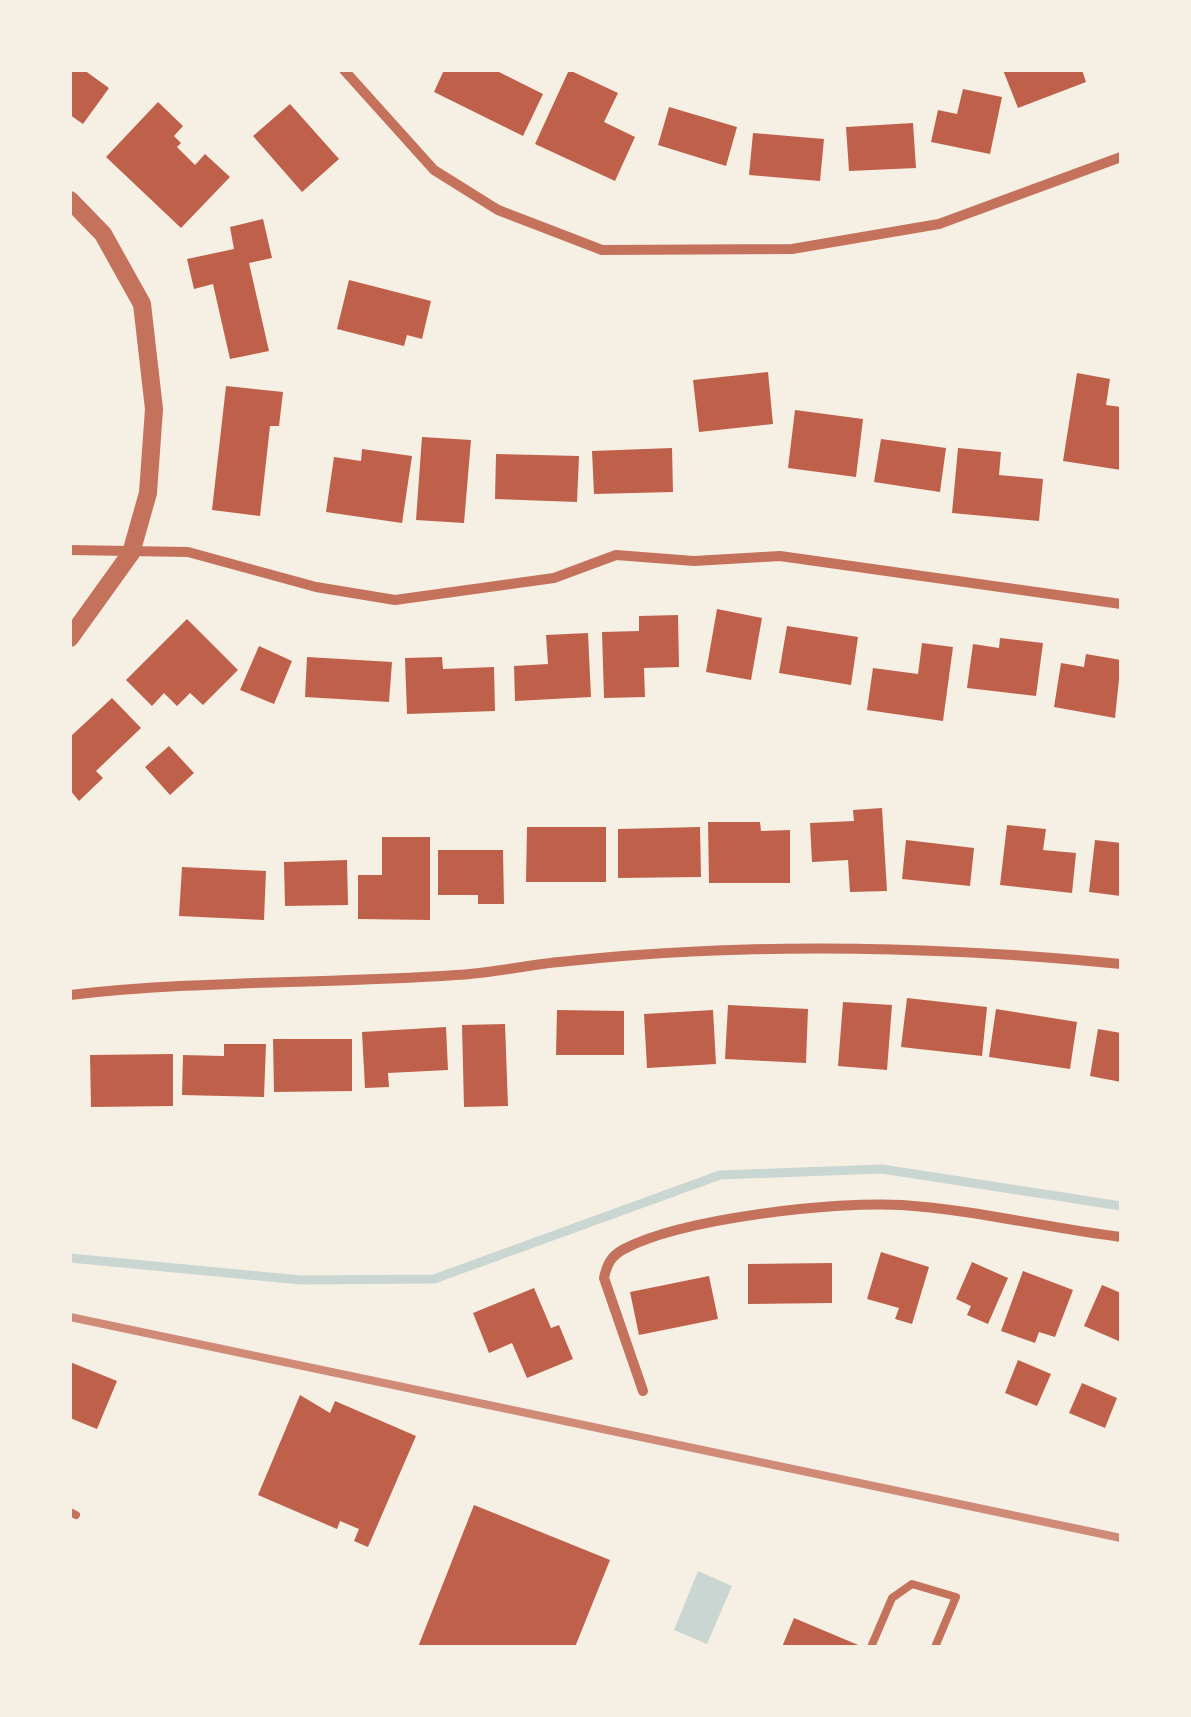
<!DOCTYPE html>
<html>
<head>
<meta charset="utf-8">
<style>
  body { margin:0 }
  #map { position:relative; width:1191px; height:1717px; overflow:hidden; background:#f6efe4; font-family:Ubuntu,sans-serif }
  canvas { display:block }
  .frame { position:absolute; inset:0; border:72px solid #f6efe4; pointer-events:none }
</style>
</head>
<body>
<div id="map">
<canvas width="1191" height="1717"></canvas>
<div class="frame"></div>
</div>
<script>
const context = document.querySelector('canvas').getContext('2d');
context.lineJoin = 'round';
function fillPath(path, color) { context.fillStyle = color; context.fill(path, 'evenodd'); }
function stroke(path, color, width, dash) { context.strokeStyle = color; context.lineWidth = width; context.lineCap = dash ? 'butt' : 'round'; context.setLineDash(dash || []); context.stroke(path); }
fillPath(new Path2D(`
  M 698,1571 L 732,1586 L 707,1644 L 674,1630 Z`), '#c9d6d2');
stroke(new Path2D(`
  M 70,1258 L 301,1280 L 434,1279 L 720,1175 L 882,1169 L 1121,1206`), '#c9d6d2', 9);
fillPath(new Path2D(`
  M 70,70 L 84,70 L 109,88 L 83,124 L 70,115 Z
  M 444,70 L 495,70 L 543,94 L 523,136 L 434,92 Z
  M 569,70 L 618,93 L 604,122 L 635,137 L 615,181 L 535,144 Z
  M 1003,70 L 1082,70 L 1086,82 L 1018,108 Z
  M 963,89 L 1002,97 L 990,154 L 931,142 L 938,110 L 957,114 Z
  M 158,102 L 183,126 L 174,136 L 181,143 L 177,147 L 195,165 L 205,154 L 230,177 L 181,228 L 106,157 Z
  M 290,104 L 339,159 L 302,192 L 253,136 Z
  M 669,107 L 737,127 L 726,166 L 658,145 Z
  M 913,123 L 916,168 L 849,171 L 846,127 Z
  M 753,133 L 824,139 L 820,181 L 749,175 Z
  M 263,219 L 272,258 L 249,263 L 269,351 L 230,359 L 213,284 L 194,289 L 187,259 L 234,249 L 230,227 Z
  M 349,280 L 431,301 L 422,339 L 407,335 L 404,346 L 337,329 Z
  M 768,372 L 773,424 L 699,432 L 693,380 Z
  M 1077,373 L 1110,379 L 1106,405 L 1121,407 L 1121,470 L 1063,461 Z
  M 226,386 L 283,392 L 279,426 L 270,426 L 260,516 L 212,510 Z
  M 795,410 L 863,419 L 856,477 L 788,468 Z
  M 422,437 L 471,440 L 464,523 L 416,520 Z
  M 881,439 L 946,448 L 940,492 L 874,482 Z
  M 672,448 L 673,492 L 594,494 L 592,451 Z
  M 958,448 L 1001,452 L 999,475 L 1043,479 L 1039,521 L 952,513 Z
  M 362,449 L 412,456 L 402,523 L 326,512 L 334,457 L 361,461 Z
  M 496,454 L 579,456 L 577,502 L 495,499 Z
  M 717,609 L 762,618 L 751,680 L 706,672 Z
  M 678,615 L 679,667 L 644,668 L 645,697 L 604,698 L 602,632 L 639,631 L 639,616 Z
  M 187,619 L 238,670 L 203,705 L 190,693 L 177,706 L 164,693 L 152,706 L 126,680 Z
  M 787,626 L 858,637 L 851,685 L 779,673 Z
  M 588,633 L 591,697 L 515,701 L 514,666 L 548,664 L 546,635 Z
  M 1000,638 L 1043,643 L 1036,696 L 967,688 L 973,644 L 999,648 Z
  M 922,643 L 953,647 L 943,721 L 867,710 L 873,668 L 918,674 Z
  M 259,646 L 292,661 L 274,704 L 240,690 Z
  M 1086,654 L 1121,660 L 1115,718 L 1054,707 L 1061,663 L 1084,667 Z
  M 307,657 L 392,662 L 389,702 L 305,697 Z
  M 442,657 L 443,669 L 494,667 L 495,711 L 407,714 L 405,658 Z
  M 112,698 L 141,728 L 96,771 L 103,778 L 79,801 L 70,790 L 70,737 Z
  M 169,746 L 194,773 L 170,795 L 145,767 Z
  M 882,808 L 887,891 L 850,892 L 848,860 L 812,862 L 810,823 L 854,821 L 853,810 Z
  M 708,822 L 760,822 L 761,831 L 790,830 L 790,883 L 709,883 Z
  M 1007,825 L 1046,829 L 1043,850 L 1076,853 L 1072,893 L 1000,885 Z
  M 527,827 L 606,827 L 606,882 L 526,882 Z
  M 700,827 L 701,877 L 618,878 L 618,829 Z
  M 382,837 L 430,837 L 430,920 L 358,919 L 358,875 L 382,875 Z
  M 906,840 L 974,848 L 970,886 L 902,879 Z
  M 1095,840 L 1121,843 L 1121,896 L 1089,892 Z
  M 438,850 L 503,850 L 504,904 L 478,904 L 478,895 L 438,895 Z
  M 347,860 L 348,905 L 285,906 L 284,862 Z
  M 182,867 L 266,871 L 264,920 L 179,916 Z
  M 907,998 L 987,1007 L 982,1056 L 901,1047 Z
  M 843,1002 L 892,1005 L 887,1070 L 838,1066 Z
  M 728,1005 L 808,1009 L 806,1063 L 725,1059 Z
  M 996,1009 L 1077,1022 L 1070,1069 L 989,1057 Z
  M 557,1010 L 624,1011 L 624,1055 L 556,1055 Z
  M 713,1010 L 716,1064 L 647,1068 L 644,1014 Z
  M 505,1024 L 508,1106 L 464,1107 L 462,1025 Z
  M 446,1027 L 448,1070 L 388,1073 L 389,1087 L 365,1088 L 362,1032 Z
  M 1098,1029 L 1121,1033 L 1121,1082 L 1090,1076 Z
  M 273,1039 L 352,1039 L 352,1091 L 274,1092 Z
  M 224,1044 L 266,1044 L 264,1097 L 182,1095 L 183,1055 L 224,1056 Z
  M 173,1054 L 173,1106 L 91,1107 L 90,1055 Z
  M 881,1252 L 929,1267 L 912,1324 L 895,1319 L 899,1308 L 867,1299 Z
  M 972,1262 L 1008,1278 L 988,1324 L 967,1315 L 971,1306 L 956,1299 Z
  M 832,1263 L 832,1303 L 748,1304 L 748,1264 Z
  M 1023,1271 L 1073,1290 L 1055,1337 L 1039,1332 L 1035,1343 L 1001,1331 Z
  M 709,1276 L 718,1319 L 639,1335 L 630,1292 Z
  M 1102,1285 L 1121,1293 L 1121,1342 L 1084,1326 Z
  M 534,1288 L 551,1328 L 559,1325 L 573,1359 L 527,1378 L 512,1343 L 489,1353 L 473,1313 Z
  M 1018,1360 L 1051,1374 L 1037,1406 L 1005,1393 Z
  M 70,1362 L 117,1381 L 97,1429 L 70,1418 Z
  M 1082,1383 L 1117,1398 L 1105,1428 L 1069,1413 Z
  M 300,1395 L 330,1413 L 335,1401 L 416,1436 L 368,1547 L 354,1541 L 359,1529 L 340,1521 L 337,1529 L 258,1495 Z
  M 474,1505 L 610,1560 L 575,1647 L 418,1647 Z
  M 794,1618 L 863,1647 L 782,1647 Z`), '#bf614a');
stroke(new Path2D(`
  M 70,1512 L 76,1515
  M 871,1647 L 892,1598 L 912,1584 L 956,1597 L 935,1647`), '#c5725c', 8);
stroke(new Path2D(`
  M 344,70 L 434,170 L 498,210 L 602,250 L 792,249 L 939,224 L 1121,157
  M 70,550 L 188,552 L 316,587 L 395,600 L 554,578 L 616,555 L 694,561 L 780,556 L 1121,604
  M 70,995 C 198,980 327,984 456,975 C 494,973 531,964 569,961 C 751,942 938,946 1121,964
  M 643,1391 L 604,1278 C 607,1264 611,1256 624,1249 C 683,1218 836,1201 902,1205 C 975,1210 1048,1228 1121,1237`), '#c5725c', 10);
stroke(new Path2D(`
  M 70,200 L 103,234 L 142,304 L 154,409 L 148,493 L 131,553 L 70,638`), '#c5725c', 18);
stroke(new Path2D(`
  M 70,1317 L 1121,1538`), '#cf8b77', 8);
</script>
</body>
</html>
